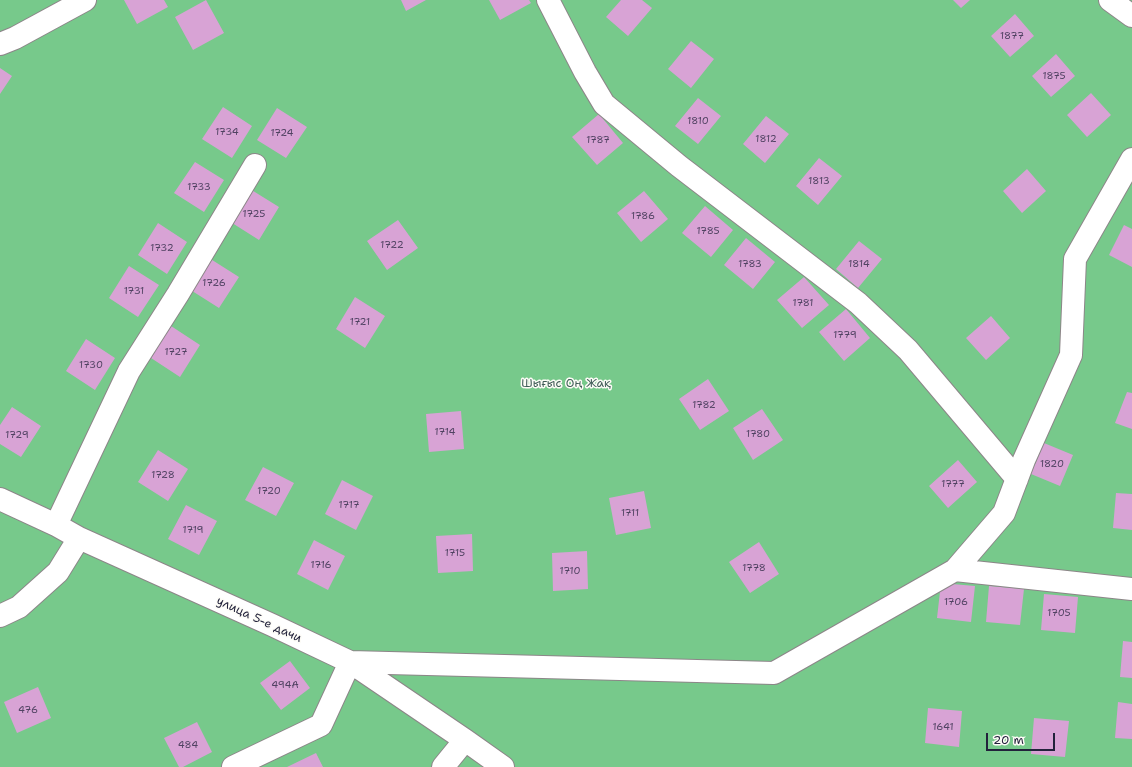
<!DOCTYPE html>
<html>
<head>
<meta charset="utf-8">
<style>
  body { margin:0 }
  #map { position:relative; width:1132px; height:767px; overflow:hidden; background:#f6ead5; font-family:"Shantell Sans",sans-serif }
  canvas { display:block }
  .scale { position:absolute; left:986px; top:733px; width:69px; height:18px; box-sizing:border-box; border:2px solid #22223b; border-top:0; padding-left:5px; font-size:12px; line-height:14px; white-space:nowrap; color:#22223b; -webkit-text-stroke:3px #fdfcf7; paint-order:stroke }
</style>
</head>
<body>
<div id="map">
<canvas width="1132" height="767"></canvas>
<div class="scale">20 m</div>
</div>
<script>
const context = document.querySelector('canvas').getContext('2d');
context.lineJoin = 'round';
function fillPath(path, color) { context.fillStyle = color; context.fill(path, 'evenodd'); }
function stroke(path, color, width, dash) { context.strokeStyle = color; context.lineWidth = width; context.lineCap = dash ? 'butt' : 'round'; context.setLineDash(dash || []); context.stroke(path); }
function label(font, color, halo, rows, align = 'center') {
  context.font = font + ' "Shantell Sans",sans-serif'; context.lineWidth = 3; context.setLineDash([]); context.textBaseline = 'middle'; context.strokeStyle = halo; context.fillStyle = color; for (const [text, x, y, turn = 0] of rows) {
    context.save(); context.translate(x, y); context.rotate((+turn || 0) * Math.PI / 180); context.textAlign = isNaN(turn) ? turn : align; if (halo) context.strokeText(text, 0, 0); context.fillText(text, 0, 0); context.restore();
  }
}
fillPath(new Path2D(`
  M 0,0 L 1132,0 L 1132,767 L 0,767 Z`), '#77c98b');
fillPath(new Path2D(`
  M 124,0 L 164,0 L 168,7 L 137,24 Z
  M 206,0 L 224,33 L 193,50 L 175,17 Z
  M 401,0 L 426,0 L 406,11 Z
  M 489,0 L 529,0 L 531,3 L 500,20 Z
  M 621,0 L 642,0 L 652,8 L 628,36 L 606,17 Z
  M 953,0 L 970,0 L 961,8 Z
  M 1015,14 L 1034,36 L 1010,57 L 991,36 Z
  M 691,41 L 714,59 L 691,88 L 668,69 Z
  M 1056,54 L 1075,76 L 1051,97 L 1032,76 Z
  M 0,68 L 12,76 L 0,94 Z
  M 1091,93 L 1111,115 L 1087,137 L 1067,115 Z
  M 698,98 L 721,116 L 698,144 L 675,126 Z
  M 223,107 L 252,126 L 232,158 L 202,139 Z
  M 277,108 L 307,127 L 286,158 L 257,140 Z
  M 599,114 L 623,143 L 597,165 L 572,137 Z
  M 766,116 L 789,134 L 765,163 L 743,144 Z
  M 819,158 L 842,176 L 818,205 L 796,186 Z
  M 195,162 L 224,180 L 204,212 L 174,193 Z
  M 1027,169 L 1046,191 L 1022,213 L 1003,191 Z
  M 250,189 L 279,207 L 259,240 L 229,221 Z
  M 644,191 L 668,219 L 641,242 L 617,213 Z
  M 705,206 L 733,230 L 711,257 L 682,233 Z
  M 398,220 L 418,248 L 387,270 L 367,241 Z
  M 158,223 L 187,242 L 167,274 L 138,255 Z
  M 1124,225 L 1132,229 L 1132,267 L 1109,255 Z
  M 746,238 L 775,262 L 753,289 L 724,265 Z
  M 859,241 L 882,259 L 858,288 L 836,269 Z
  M 209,258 L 239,277 L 219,308 L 189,289 Z
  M 129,266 L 159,285 L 138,317 L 109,298 Z
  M 804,277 L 829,305 L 802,328 L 777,300 Z
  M 355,297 L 385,316 L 365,348 L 336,329 Z
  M 846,309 L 870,338 L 844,361 L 819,332 Z
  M 991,316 L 1010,338 L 986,360 L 966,338 Z
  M 171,326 L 200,345 L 180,377 L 151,358 Z
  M 86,339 L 115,358 L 95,390 L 66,371 Z
  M 708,379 L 729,411 L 700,430 L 679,399 Z
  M 1127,392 L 1132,393 L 1132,429 L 1115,423 Z
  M 12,407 L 41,426 L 21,457 L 0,444 L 0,425 Z
  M 762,409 L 783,440 L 753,460 L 733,428 Z
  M 461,411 L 464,449 L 429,452 L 426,414 Z
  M 1044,443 L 1073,455 L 1060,486 L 1031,474 Z
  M 158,450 L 188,469 L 168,501 L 138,482 Z
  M 958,460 L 977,482 L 948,508 L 929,486 Z
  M 263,467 L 294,483 L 276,516 L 245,500 Z
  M 342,480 L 373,496 L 356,530 L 325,514 Z
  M 644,491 L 651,528 L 616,535 L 609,498 Z
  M 1116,493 L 1132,494 L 1132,530 L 1113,528 Z
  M 186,505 L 217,521 L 199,555 L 168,539 Z
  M 472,534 L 473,571 L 438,573 L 436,536 Z
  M 314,540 L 345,556 L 328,590 L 297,574 Z
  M 759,542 L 779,574 L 750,593 L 729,562 Z
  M 587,551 L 588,589 L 553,591 L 552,553 Z
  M 941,583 L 975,586 L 971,622 L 937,618 Z
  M 989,586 L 1024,589 L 1020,625 L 986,622 Z
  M 1044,594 L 1078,597 L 1075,633 L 1041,630 Z
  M 1123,641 L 1132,642 L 1132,678 L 1120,677 Z
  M 290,661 L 310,688 L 281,710 L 260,683 Z
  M 38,687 L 51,718 L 17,733 L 4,702 Z
  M 1118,702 L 1132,704 L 1132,739 L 1115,738 Z
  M 928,708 L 962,711 L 959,747 L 925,743 Z
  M 1034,718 L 1069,721 L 1065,757 L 1031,754 Z
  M 197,722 L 212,752 L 183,767 L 179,767 L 164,738 Z
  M 316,753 L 323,767 L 287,767 Z`), '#d8a3d5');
const minor = new Path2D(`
  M 548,0 L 585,72 L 604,104 L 679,166 L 858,303 L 908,350 L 1017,479
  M 1110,0 L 1132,16
  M 0,44 L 15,38 L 85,0
  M 0,499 L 56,525 L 79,538 L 272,625 L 350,662 L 465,740 L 503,767
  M 56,525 L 129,371 L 178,294 L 255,165
  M 955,570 L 1132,589
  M 0,616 L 19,607 L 58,572 L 79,538
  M 233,767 L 321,725 L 350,662 L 774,673 L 955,570 L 1004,513 L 1024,460 L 1071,355 L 1075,259 L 1132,159
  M 443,767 L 465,740`);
stroke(minor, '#8c8688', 24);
stroke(minor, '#fff', 22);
label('10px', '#504262', null, [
  ["1877",1012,36],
  ["1875",1054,76],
  ["1810",698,121],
  ["1734",227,132],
  ["1724",282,133],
  ["1812",766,139],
  ["1787",598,140],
  ["1813",819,181],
  ["1733",199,187],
  ["1725",254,214],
  ["1786",643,216],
  ["1785",708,231],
  ["1722",392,245],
  ["1732",162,248],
  ["1783",750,264],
  ["1814",859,264],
  ["1726",214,283],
  ["1731",134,291],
  ["1781",803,303],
  ["1721",360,322],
  ["1779",845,335],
  ["1727",176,352],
  ["1730",91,365],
  ["1782",704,405],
  ["1714",445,432],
  ["1780",758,434],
  ["1729",17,435],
  ["1820",1052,464],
  ["1728",163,475],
  ["1777",953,484],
  ["1720",269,491],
  ["1717",349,505],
  ["1711",630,513],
  ["1719",193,530],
  ["1715",455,553],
  ["1716",321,565],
  ["1778",754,568],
  ["1710",570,571],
  ["1706",956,602],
  ["1705",1059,613],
  ["494А",285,685],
  ["476",28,710],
  ["1641",943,727],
  ["484",188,745]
]);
label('12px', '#405c57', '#fdfcf7', [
  ["Шығыс Оң Жақ",566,384]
]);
label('12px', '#22223b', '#fdfcf7', [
  ["улица 5-е дачи",259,620,25]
]);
</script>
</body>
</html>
